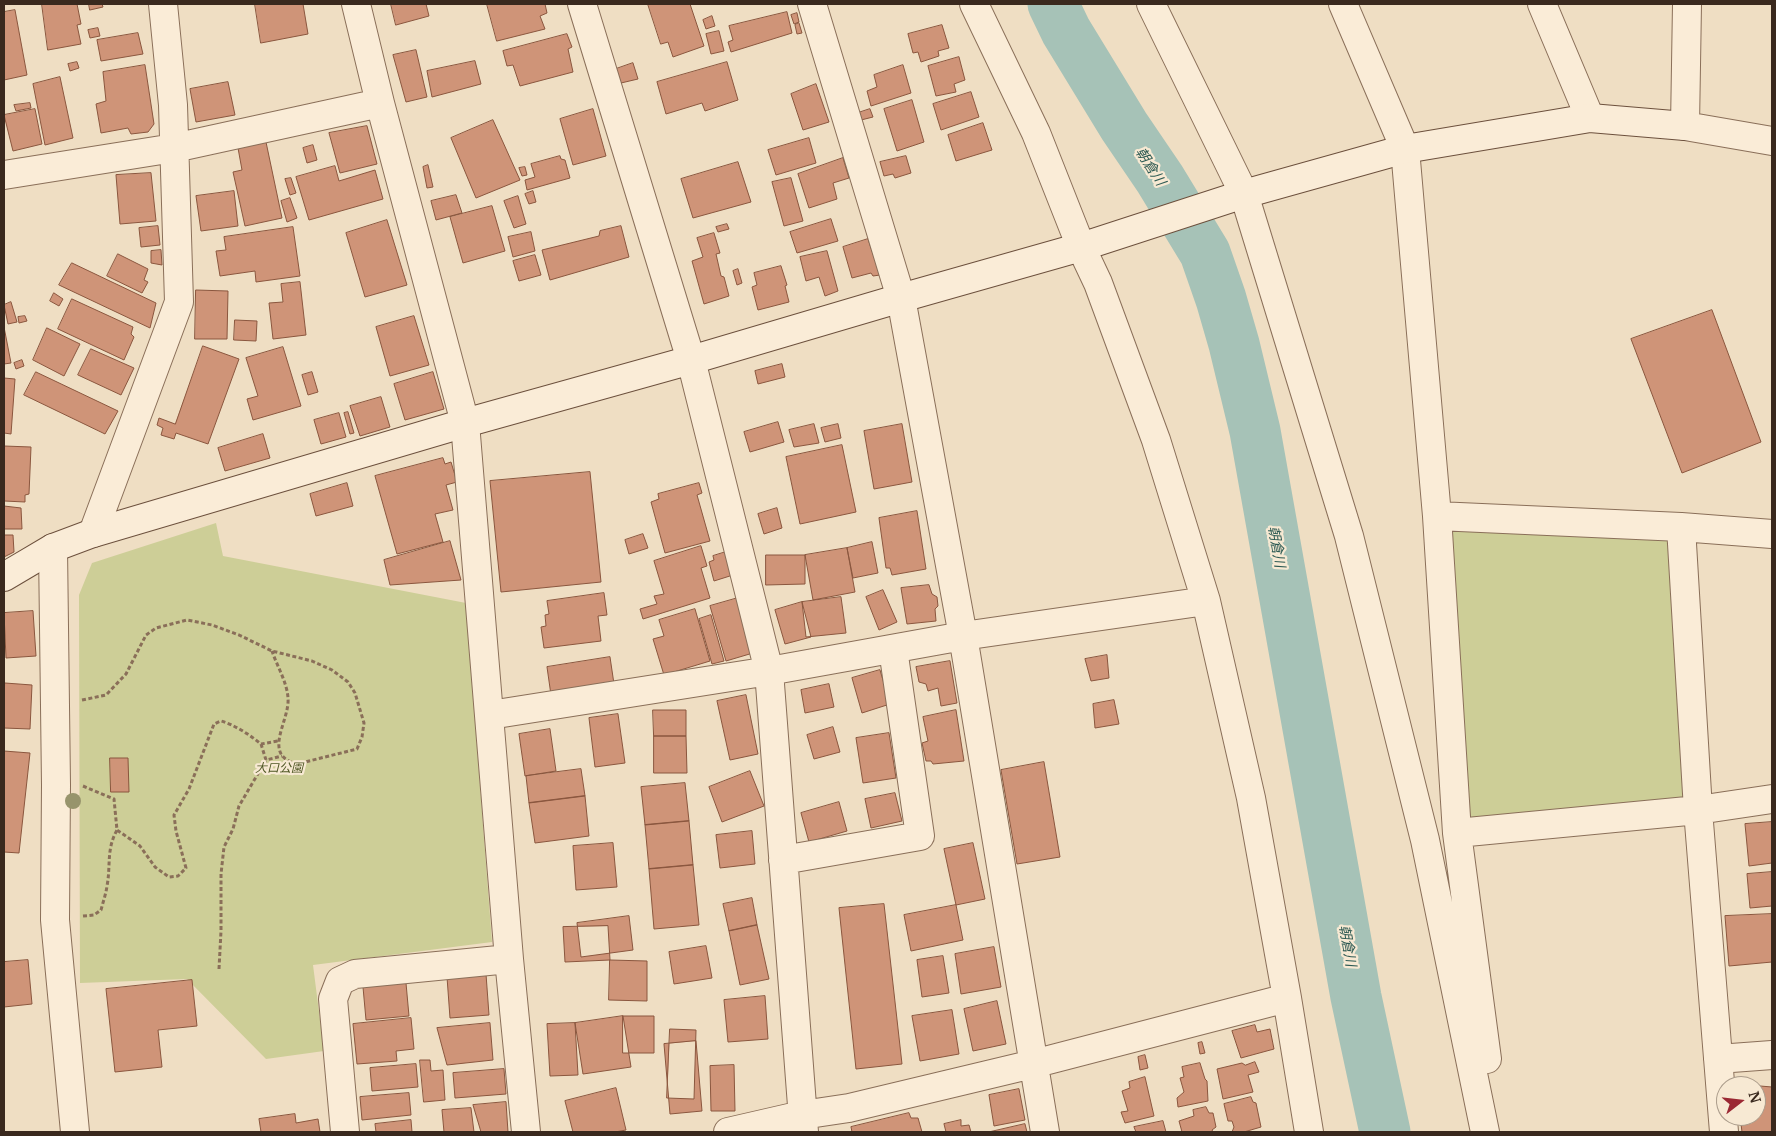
<!DOCTYPE html>
<html>
<head>
<meta charset="utf-8">
<style>
  body { margin:0 }
  #map { position:relative; width:1776px; height:1136px; overflow:hidden; background:#efdec3; font-family:Merriweather,serif }
  canvas { display:block }
  .frame { position:absolute; inset:0; border:5px solid #3a291e; pointer-events:none }
  .north { position:absolute; left:1716px; top:1076px; width:50px; height:50px; box-sizing:border-box; background:#f7e9d3; border:1px solid #ab9c8b; border-radius:50%; rotate:74deg; font-size:14px; font-weight:700; line-height:20px; text-align:center; color:#3a291e }
  .north::after { content:''; display:block; margin:auto; width:18px; height:22px; background:#9b2833; clip-path:polygon(50% 0,100% 100%,50% 72%,0 100%) }
</style>
</head>
<body>
<div id="map">
<canvas width="1776" height="1136"></canvas>
<div class="frame"></div>
<div class="north">N</div>
</div>
<script>
const context = document.querySelector('canvas').getContext('2d');
context.lineJoin = 'round';
function fillPath(path, color) { context.fillStyle = color; context.fill(path, 'evenodd'); }
function stroke(path, color, width, dash) { context.strokeStyle = color; context.lineWidth = width; context.lineCap = dash ? 'butt' : 'round'; context.setLineDash(dash || []); context.stroke(path); }
function label(font, color, halo, rows, align = 'center') {
  context.font = font + ' Merriweather,"Noto Sans JP",serif'; context.lineWidth = 4.5; context.setLineDash([]); context.textBaseline = 'middle'; context.strokeStyle = halo; context.fillStyle = color; for (const [text, x, y, turn = 0] of rows) {
    context.save(); context.translate(x, y); context.rotate((+turn || 0) * Math.PI / 180); context.textAlign = isNaN(turn) ? turn : align; if (halo) context.strokeText(text, 0, 0); context.fillText(text, 0, 0); context.restore();
  }
}
fillPath(new Path2D(`
  M 216,523 L 223,556 L 466,603 L 492,942 L 313,965 L 324,1051 L 266,1059 L 187,979 L 80,983 L 79,595 L 92,563 Z
  M 1448,530 L 1669,537 L 1686,797 L 1468,818 Z`), '#cdce97');
stroke(new Path2D(`
  M 1053,4 L 1066,31 L 1124,126 L 1160,179 L 1205,253 L 1221,299 L 1234,344 L 1255,431 L 1356,997 L 1385,1132`), '#a6c2b7', 51);
const building = new Path2D(`
  M 42,4 L 77,4 L 81,24 L 77,25 L 81,44 L 48,50 Z
  M 89,4 L 102,4 L 103,7 L 90,10 Z
  M 255,4 L 303,4 L 308,34 L 261,43 Z
  M 391,4 L 426,4 L 429,16 L 396,25 Z
  M 487,4 L 545,4 L 547,13 L 540,16 L 545,29 L 497,41 Z
  M 648,4 L 690,4 L 704,46 L 673,57 L 668,42 L 661,44 Z
  M 15,10 L 27,75 L 4,80 L 4,12 Z
  M 787,12 L 792,33 L 731,52 L 728,42 L 733,40 L 729,26 Z
  M 797,13 L 799,22 L 794,24 L 791,15 Z
  M 712,16 L 715,26 L 706,29 L 703,20 Z
  M 799,23 L 802,33 L 797,34 L 795,25 Z
  M 942,25 L 949,48 L 938,51 L 939,56 L 921,62 L 918,52 L 913,53 L 908,34 Z
  M 98,28 L 100,36 L 90,38 L 88,30 Z
  M 719,31 L 724,51 L 711,54 L 706,34 Z
  M 138,33 L 143,54 L 101,61 L 97,40 Z
  M 567,34 L 572,47 L 568,49 L 573,72 L 520,86 L 513,65 L 507,66 L 503,51 Z
  M 416,50 L 427,97 L 406,102 L 393,55 Z
  M 959,57 L 965,80 L 954,84 L 956,92 L 936,96 L 928,66 Z
  M 475,61 L 481,84 L 432,97 L 427,71 Z
  M 77,62 L 79,68 L 70,71 L 68,64 Z
  M 727,62 L 738,100 L 705,111 L 702,103 L 666,114 L 657,82 Z
  M 633,63 L 638,79 L 621,83 L 616,69 Z
  M 145,65 L 154,124 L 148,132 L 131,134 L 128,128 L 101,133 L 96,104 L 106,101 L 103,72 Z
  M 903,65 L 911,93 L 871,106 L 867,91 L 877,87 L 874,75 Z
  M 60,77 L 73,138 L 45,145 L 33,84 Z
  M 228,82 L 235,115 L 196,122 L 190,89 Z
  M 816,84 L 829,122 L 803,130 L 791,94 Z
  M 971,92 L 979,117 L 941,130 L 933,104 Z
  M 912,100 L 924,142 L 897,151 L 884,109 Z
  M 30,103 L 31,108 L 16,111 L 14,105 Z
  M 35,109 L 42,144 L 13,151 L 4,115 Z
  M 593,109 L 606,156 L 573,165 L 560,119 Z
  M 870,109 L 873,117 L 861,120 L 858,113 Z
  M 493,120 L 520,180 L 476,198 L 451,138 Z
  M 983,123 L 992,150 L 956,161 L 948,135 Z
  M 367,126 L 377,164 L 340,173 L 329,133 Z
  M 809,138 L 816,163 L 776,175 L 768,150 Z
  M 266,142 L 282,218 L 245,226 L 233,172 L 242,170 L 238,148 Z
  M 313,145 L 317,160 L 307,163 L 303,148 Z
  M 560,156 L 561,159 L 565,160 L 570,178 L 527,190 L 525,180 L 535,177 L 531,164 Z
  M 906,156 L 911,173 L 895,178 L 893,174 L 884,176 L 880,162 Z
  M 843,158 L 849,178 L 833,183 L 837,199 L 809,208 L 798,174 Z
  M 738,162 L 751,202 L 693,218 L 681,179 Z
  M 428,165 L 433,187 L 427,188 L 423,167 Z
  M 335,166 L 339,181 L 375,170 L 383,199 L 309,220 L 296,177 Z
  M 525,167 L 527,175 L 522,176 L 519,168 Z
  M 151,173 L 156,221 L 120,224 L 116,175 Z
  M 291,178 L 296,193 L 290,195 L 285,179 Z
  M 791,178 L 803,221 L 784,226 L 772,182 Z
  M 234,191 L 238,226 L 201,231 L 196,196 Z
  M 533,191 L 536,202 L 529,204 L 525,194 Z
  M 456,195 L 462,213 L 436,220 L 431,201 Z
  M 518,196 L 526,224 L 514,228 L 504,201 Z
  M 290,198 L 297,218 L 287,222 L 281,201 Z
  M 492,206 L 505,251 L 463,263 L 450,217 Z
  M 831,219 L 838,241 L 797,253 L 790,232 Z
  M 387,220 L 407,285 L 365,297 L 346,233 Z
  M 727,224 L 729,229 L 718,232 L 716,227 Z
  M 158,226 L 160,245 L 141,247 L 139,228 Z
  M 621,226 L 629,257 L 550,280 L 542,250 L 599,236 L 600,231 Z
  M 293,227 L 300,276 L 256,282 L 255,271 L 220,276 L 216,251 L 226,250 L 224,237 Z
  M 531,232 L 535,251 L 513,257 L 508,237 Z
  M 714,233 L 720,253 L 716,254 L 721,276 L 724,277 L 729,296 L 704,304 L 692,261 L 703,257 L 697,238 Z
  M 868,239 L 880,275 L 873,276 L 871,273 L 852,278 L 843,247 Z
  M 161,250 L 162,265 L 151,263 L 151,251 Z
  M 827,251 L 838,291 L 825,296 L 819,277 L 806,281 L 800,257 Z
  M 118,254 L 148,269 L 144,280 L 148,282 L 142,293 L 107,276 Z
  M 535,255 L 541,275 L 519,281 L 513,261 Z
  M 72,263 L 156,303 L 150,328 L 59,285 Z
  M 781,266 L 787,285 L 785,286 L 789,302 L 758,310 L 752,287 L 757,285 L 754,273 Z
  M 738,269 L 742,283 L 737,285 L 733,271 Z
  M 300,282 L 306,335 L 273,339 L 269,303 L 283,302 L 281,284 Z
  M 196,290 L 228,291 L 227,339 L 195,339 Z
  M 54,293 L 63,299 L 59,306 L 50,301 Z
  M 72,299 L 133,327 L 131,334 L 134,337 L 124,360 L 58,329 Z
  M 11,302 L 17,322 L 8,324 L 4,305 Z
  M 1712,310 L 1761,442 L 1682,473 L 1631,339 Z
  M 25,316 L 27,321 L 19,323 L 18,317 Z
  M 414,316 L 429,365 L 390,376 L 376,327 Z
  M 235,320 L 257,321 L 256,341 L 234,340 Z
  M 4,327 L 11,363 L 4,364 Z
  M 47,328 L 80,344 L 64,376 L 33,360 Z
  M 203,346 L 239,359 L 208,444 L 176,433 L 174,439 L 161,435 L 163,428 L 157,425 L 159,418 L 175,424 Z
  M 283,347 L 301,406 L 253,420 L 247,399 L 258,396 L 246,358 Z
  M 91,349 L 134,368 L 121,395 L 78,375 Z
  M 22,360 L 24,366 L 16,369 L 14,363 Z
  M 782,364 L 785,377 L 758,384 L 755,371 Z
  M 36,372 L 118,411 L 105,434 L 24,395 Z
  M 312,372 L 318,392 L 308,395 L 302,375 Z
  M 433,372 L 444,409 L 405,420 L 394,384 Z
  M 4,378 L 15,379 L 11,434 L 4,433 Z
  M 381,397 L 390,427 L 360,436 L 350,406 Z
  M 348,412 L 354,433 L 350,434 L 344,413 Z
  M 339,413 L 346,437 L 321,444 L 314,420 Z
  M 778,422 L 784,442 L 750,452 L 744,432 Z
  M 814,424 L 819,443 L 794,447 L 789,430 Z
  M 838,424 L 841,438 L 825,442 L 821,428 Z
  M 902,424 L 912,482 L 874,489 L 864,431 Z
  M 263,434 L 270,458 L 225,471 L 218,448 Z
  M 842,445 L 856,512 L 800,524 L 786,457 Z
  M 4,446 L 31,447 L 29,494 L 25,495 L 25,502 L 4,501 Z
  M 443,458 L 445,464 L 451,462 L 457,482 L 446,485 L 453,510 L 435,514 L 443,542 L 397,554 L 375,476 Z
  M 590,472 L 601,582 L 501,592 L 490,481 Z
  M 347,483 L 353,506 L 316,516 L 310,494 Z
  M 699,483 L 702,493 L 697,495 L 710,541 L 665,553 L 651,502 L 659,499 L 658,494 Z
  M 4,506 L 21,508 L 22,529 L 4,529 Z
  M 777,508 L 782,528 L 764,534 L 758,514 Z
  M 917,511 L 926,569 L 892,575 L 890,568 L 886,568 L 879,518 Z
  M 643,534 L 648,548 L 629,554 L 625,540 Z
  M 4,535 L 13,535 L 14,552 L 4,557 Z
  M 450,541 L 461,580 L 390,585 L 384,560 Z
  M 872,542 L 878,573 L 853,578 L 847,548 Z
  M 701,546 L 707,566 L 701,568 L 710,598 L 643,619 L 640,609 L 657,604 L 654,596 L 664,594 L 654,561 Z
  M 847,548 L 855,592 L 813,600 L 805,555 Z
  M 726,552 L 733,575 L 714,581 L 709,562 L 714,560 L 713,556 Z
  M 766,555 L 805,555 L 805,584 L 766,585 Z
  M 929,585 L 932,594 L 937,597 L 938,606 L 935,609 L 936,621 L 907,624 L 901,588 Z
  M 883,590 L 897,622 L 879,630 L 866,597 Z
  M 604,593 L 607,615 L 598,616 L 601,641 L 544,648 L 541,627 L 546,626 L 545,615 L 549,614 L 547,601 Z
  M 841,597 L 846,633 L 806,637 L 802,602 Z
  M 738,598 L 753,653 L 726,661 L 710,606 Z
  M 802,602 L 811,637 L 785,644 L 775,610 Z
  M 695,609 L 710,661 L 664,675 L 653,639 L 664,636 L 659,620 Z
  M 33,611 L 36,656 L 6,658 L 4,613 Z
  M 711,615 L 724,661 L 712,664 L 699,619 Z
  M 1107,655 L 1109,678 L 1091,681 L 1085,659 Z
  M 610,657 L 614,684 L 551,695 L 547,667 Z
  M 950,661 L 957,703 L 941,706 L 938,688 L 928,691 L 926,684 L 919,682 L 916,667 Z
  M 880,670 L 890,704 L 862,713 L 852,678 Z
  M 5,683 L 32,685 L 30,729 L 4,728 Z
  M 829,684 L 834,707 L 805,713 L 801,690 Z
  M 746,695 L 758,754 L 730,760 L 717,701 Z
  M 1114,700 L 1119,724 L 1095,728 L 1093,704 Z
  M 653,710 L 686,710 L 686,736 L 654,736 Z
  M 956,710 L 964,761 L 933,764 L 931,761 L 926,761 L 922,743 L 928,741 L 923,717 Z
  M 618,714 L 625,763 L 595,767 L 589,718 Z
  M 833,727 L 840,752 L 814,759 L 807,735 Z
  M 550,729 L 556,771 L 525,776 L 519,734 Z
  M 889,733 L 896,778 L 863,783 L 856,738 Z
  M 654,736 L 686,736 L 687,773 L 654,773 Z
  M 4,751 L 30,753 L 19,853 L 4,852 Z
  M 110,758 L 128,758 L 129,792 L 111,792 Z
  M 1044,762 L 1060,857 L 1017,864 L 1001,770 Z
  M 581,769 L 585,796 L 529,803 L 526,776 Z
  M 750,771 L 764,806 L 722,822 L 709,787 Z
  M 685,783 L 689,821 L 645,825 L 641,787 Z
  M 895,793 L 902,821 L 871,828 L 865,799 Z
  M 585,796 L 589,836 L 535,843 L 529,803 Z
  M 839,802 L 847,831 L 809,842 L 801,813 Z
  M 689,821 L 693,865 L 649,869 L 645,825 Z
  M 1772,822 L 1772,863 L 1749,866 L 1745,824 Z
  M 752,831 L 755,864 L 720,868 L 716,835 Z
  M 613,843 L 617,887 L 576,890 L 573,846 Z
  M 973,843 L 985,899 L 956,905 L 944,849 Z
  M 693,865 L 699,925 L 654,929 L 649,869 Z
  M 1772,872 L 1772,906 L 1750,908 L 1747,874 Z
  M 752,898 L 757,925 L 729,931 L 723,904 Z
  M 884,904 L 902,1064 L 856,1069 L 839,908 Z
  M 956,905 L 963,940 L 911,951 L 904,915 Z
  M 1772,914 L 1772,962 L 1729,966 L 1725,916 Z
  M 629,916 L 633,950 L 581,957 L 577,923 Z
  M 757,925 L 769,979 L 740,985 L 729,931 Z
  M 608,926 L 610,960 L 565,962 L 563,927 Z
  M 706,946 L 712,978 L 674,984 L 669,952 Z
  M 994,947 L 1001,987 L 961,994 L 955,954 Z
  M 943,956 L 949,993 L 922,997 L 917,960 Z
  M 28,960 L 32,1004 L 4,1007 L 4,962 Z
  M 610,960 L 647,961 L 647,1001 L 609,1000 Z
  M 486,974 L 489,1015 L 450,1018 L 447,977 Z
  M 192,980 L 197,1026 L 158,1030 L 162,1067 L 115,1072 L 106,989 Z
  M 406,983 L 409,1016 L 366,1020 L 363,987 Z
  M 765,996 L 768,1039 L 728,1042 L 724,1000 Z
  M 997,1001 L 1006,1044 L 973,1051 L 964,1009 Z
  M 952,1010 L 959,1054 L 920,1061 L 912,1016 Z
  M 623,1016 L 631,1067 L 583,1074 L 575,1023 Z
  M 623,1016 L 654,1016 L 654,1053 L 623,1053 Z
  M 411,1018 L 414,1049 L 396,1051 L 397,1061 L 357,1064 L 353,1024 Z
  M 490,1023 L 493,1060 L 447,1065 L 437,1028 Z
  M 575,1023 L 578,1075 L 550,1076 L 547,1024 Z
  M 1255,1025 L 1257,1032 L 1270,1029 L 1274,1049 L 1241,1058 L 1232,1031 Z
  M 670,1029 L 696,1030 L 694,1099 L 667,1098 Z
  M 696,1041 L 702,1111 L 670,1114 L 664,1044 Z
  M 1202,1042 L 1205,1053 L 1200,1054 L 1198,1043 Z
  M 1145,1055 L 1148,1068 L 1140,1070 L 1138,1057 Z
  M 420,1060 L 430,1060 L 431,1071 L 443,1070 L 445,1100 L 424,1102 Z
  M 1255,1062 L 1259,1072 L 1248,1075 L 1253,1092 L 1223,1099 L 1217,1069 L 1242,1063 L 1245,1065 Z
  M 1200,1063 L 1205,1079 L 1207,1081 L 1208,1101 L 1178,1107 L 1177,1098 L 1184,1092 L 1180,1078 L 1184,1077 L 1182,1067 Z
  M 416,1064 L 418,1087 L 372,1091 L 370,1068 Z
  M 734,1065 L 735,1111 L 711,1111 L 710,1066 Z
  M 504,1069 L 506,1094 L 455,1098 L 453,1073 Z
  M 1145,1077 L 1154,1116 L 1125,1123 L 1121,1112 L 1128,1111 L 1122,1091 L 1130,1088 L 1129,1082 Z
  M 1760,1086 L 1772,1087 L 1772,1132 L 1742,1132 L 1740,1116 L 1756,1116 L 1756,1095 L 1760,1095 Z
  M 616,1088 L 626,1130 L 615,1132 L 573,1132 L 565,1101 Z
  M 1019,1089 L 1025,1120 L 994,1126 L 989,1095 Z
  M 409,1093 L 411,1115 L 362,1120 L 360,1097 Z
  M 1251,1097 L 1253,1102 L 1256,1103 L 1261,1127 L 1244,1132 L 1232,1132 L 1234,1127 L 1232,1121 L 1228,1121 L 1224,1104 Z
  M 506,1102 L 508,1132 L 481,1132 L 473,1105 Z
  M 1206,1107 L 1209,1113 L 1213,1113 L 1216,1127 L 1212,1130 L 1213,1132 L 1182,1132 L 1179,1121 L 1194,1116 L 1193,1110 Z
  M 471,1108 L 474,1132 L 444,1132 L 442,1110 Z
  M 909,1113 L 911,1118 L 918,1118 L 922,1132 L 852,1132 L 851,1127 Z
  M 295,1114 L 296,1123 L 318,1119 L 320,1132 L 261,1132 L 259,1119 Z
  M 411,1120 L 412,1132 L 376,1132 L 375,1124 Z
  M 961,1120 L 961,1126 L 969,1125 L 971,1132 L 946,1132 L 944,1124 Z
  M 1163,1121 L 1166,1132 L 1136,1132 L 1134,1127 Z
  M 1025,1124 L 1027,1132 L 989,1132 Z`);
fillPath(building, '#cf9478');
stroke(building, '#8a563e', 1);
const street = new Path2D(`
  M 356,4 L 380,103 L 465,423 L 509,959 L 526,1132
  M 582,4 L 691,360 L 769,671 L 804,1132
  M 812,4 L 901,298 L 963,636 L 1045,1132
  M 974,4 L 1036,133 L 1081,247 L 1098,283 L 1156,440 L 1206,601 L 1251,798 L 1287,998 L 1309,1132
  M 1151,4 L 1244,194 L 1349,536 L 1425,840 L 1485,1132
  M 1343,4 L 1405,149 L 1437,516 L 1457,833 L 1487,1059
  M 1542,4 L 1590,118
  M 1687,4 L 1685,126 L 1772,141
  M 4,175 L 174,148 L 380,103
  M 1437,516 L 1681,527 L 1772,534
  M 93,533 L 179,302 L 173,105 L 163,4
  M 53,548 L 56,785 L 55,920 L 75,1132
  M 490,715 L 769,671 L 963,636 L 1206,601
  M 1457,833 L 1698,810 L 1681,527
  M 783,860 L 920,836 L 893,649
  M 1718,1059 L 1772,1055
  M 345,1132 L 333,999 L 340,981 L 355,974 L 509,959
  M 728,1132 L 802,1115 L 849,1108 L 1033,1064 L 1287,998
  M 1724,1132 L 1698,810 L 1772,799`);
const secondary = new Path2D(`
  M 4,577 L 53,548 L 93,533 L 465,423 L 691,360 L 901,298 L 1081,247 L 1244,194 L 1405,149 L 1590,118 L 1685,126`);
stroke(street, '#8a6f59', 30);
stroke(secondary, '#6c503d', 30);
stroke(new Path2D(`
  M 82,700 L 106,695 L 126,674 L 146,635 L 156,628 L 187,620 L 212,625 L 239,635 L 272,651 L 312,661 L 332,670 L 348,682 L 355,693 L 364,723 L 362,737 L 357,749 L 297,764 C 261,755 290,721 288,698 C 287,682 277,666 272,651
  M 261,744 L 266,760 L 282,756
  M 83,786 L 114,799 L 117,830 L 140,846 L 155,867 L 169,877 L 178,876 L 186,868 L 176,831 L 174,815 L 189,789 L 214,724 L 221,721 C 235,725 250,735 261,744 L 278,741
  M 83,916 L 94,915 L 101,910 C 103,902 106,894 107,886 C 111,865 106,850 117,830
  M 219,969 L 221,931 L 221,874 L 224,847 L 233,829 L 239,806 L 266,760`), '#8a6f59', 3, [4, 2.5]);
stroke(street, '#faecd7', 28);
stroke(secondary, '#faecd7', 28);
context.fillStyle = '#97946c';
for (const [x, y] of [
  [73,801]
]) { context.beginPath(); context.arc(x, y, 8, 0, 2 * Math.PI); context.fill(); }
label('italic 12px', '#4f5724', '#f7e9d3', [
  ["大口公園",279,769]
]);
label('italic 14px', '#2d5a53', '#f7e9d3', [
  ["朝倉川",1150,167,57],
  ["朝倉川",1276,547,80],
  ["朝倉川",1347,946,80]
]);
</script>
</body>
</html>
